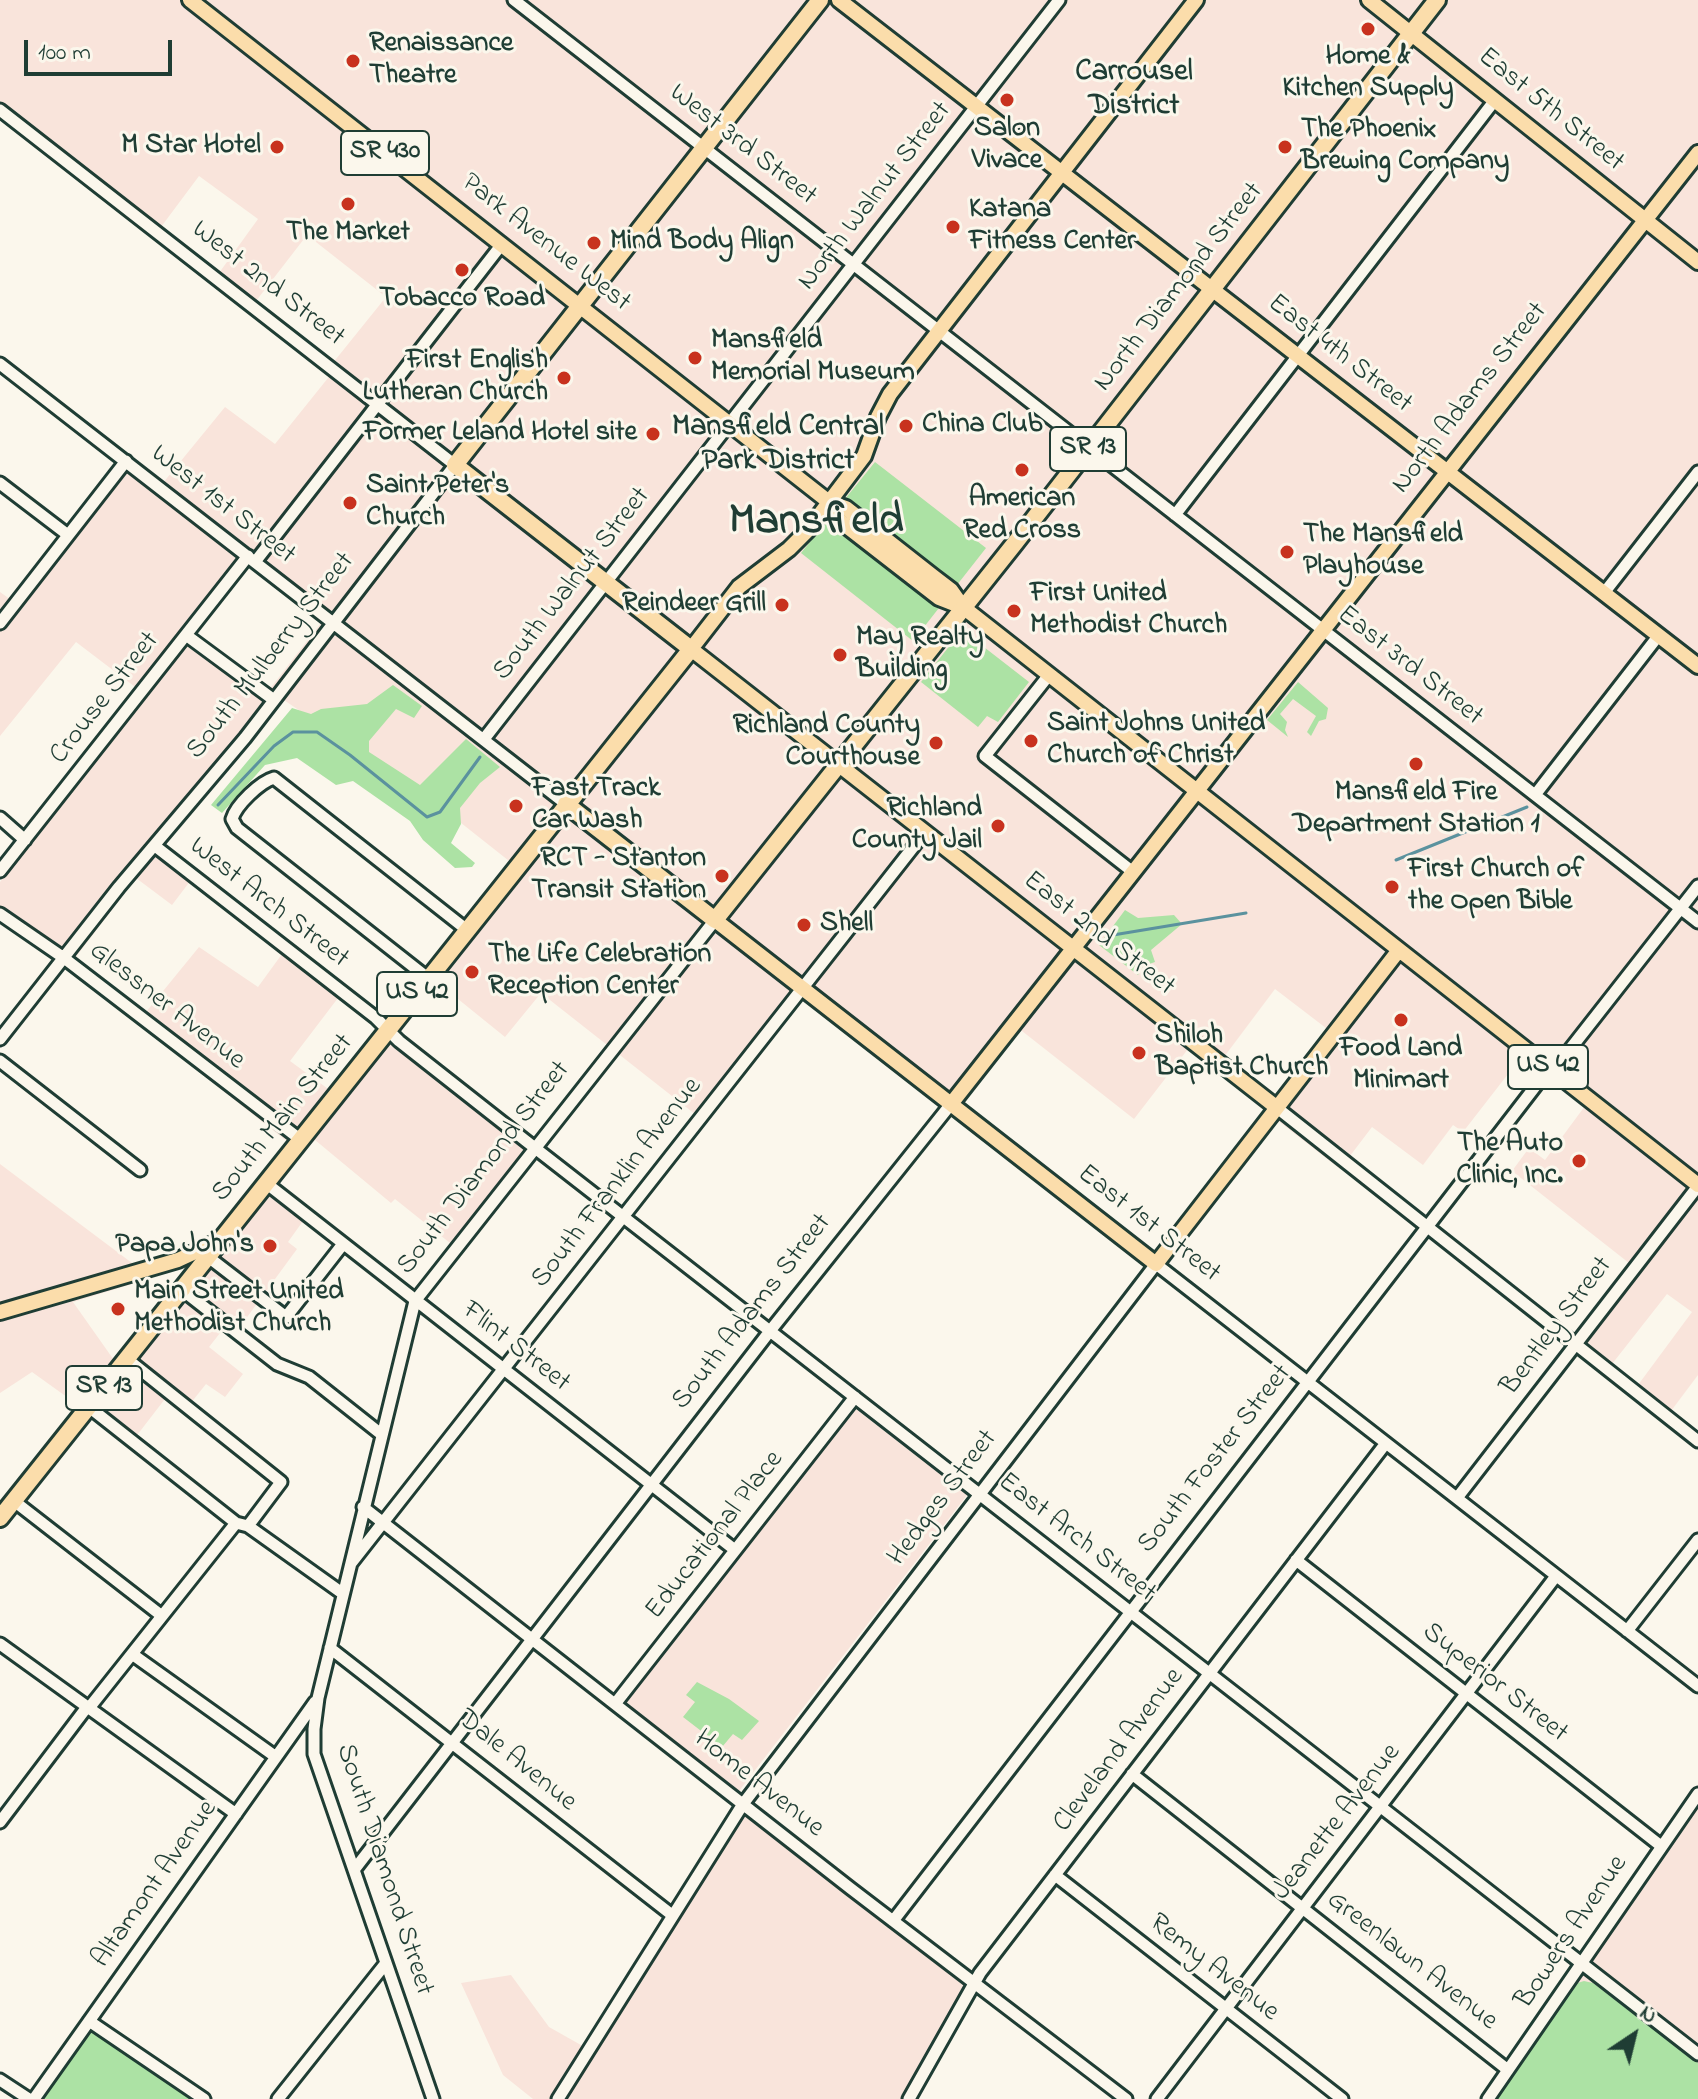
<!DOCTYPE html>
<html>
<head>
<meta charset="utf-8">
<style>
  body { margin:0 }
  #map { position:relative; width:1698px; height:2099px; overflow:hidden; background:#fbf7ec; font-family:"Indie Flower",sans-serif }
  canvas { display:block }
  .north { position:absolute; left:1594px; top:1995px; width:80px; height:80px; -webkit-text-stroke:6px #fbf7ec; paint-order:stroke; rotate:35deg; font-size:22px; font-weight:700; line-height:32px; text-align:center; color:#1f3d34 }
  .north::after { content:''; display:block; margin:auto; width:28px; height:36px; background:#1f3d34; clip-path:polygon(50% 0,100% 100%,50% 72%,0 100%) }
  .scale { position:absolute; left:24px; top:40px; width:148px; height:36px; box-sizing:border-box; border:4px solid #1f3d34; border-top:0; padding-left:10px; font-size:24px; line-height:28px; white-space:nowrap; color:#1f3d34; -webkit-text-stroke:6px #fbf7ec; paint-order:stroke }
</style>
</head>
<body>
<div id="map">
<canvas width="1698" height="2099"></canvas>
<div class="north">N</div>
<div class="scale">100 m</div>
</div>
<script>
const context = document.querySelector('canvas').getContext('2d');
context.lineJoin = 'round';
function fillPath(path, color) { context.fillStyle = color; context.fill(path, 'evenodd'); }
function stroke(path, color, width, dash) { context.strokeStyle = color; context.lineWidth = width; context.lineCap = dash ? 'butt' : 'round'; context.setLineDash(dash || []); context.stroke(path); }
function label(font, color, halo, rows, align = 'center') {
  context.font = font + ' "Indie Flower",sans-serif'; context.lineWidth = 6; context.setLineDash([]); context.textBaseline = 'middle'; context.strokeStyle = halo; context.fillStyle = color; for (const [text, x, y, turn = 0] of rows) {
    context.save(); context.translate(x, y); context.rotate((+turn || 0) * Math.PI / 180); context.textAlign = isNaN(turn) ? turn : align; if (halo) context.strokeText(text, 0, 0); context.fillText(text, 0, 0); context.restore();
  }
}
fillPath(new Path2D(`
  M 0,0 L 1698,0 L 1698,1375 L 1671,1411 L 1638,1385 L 1692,1312 L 1667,1294 L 1612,1364 L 1574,1335 L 1629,1263 L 1512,1171 L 1529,1148 L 1545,1160 L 1585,1106 L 1522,1056 L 1463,1132 L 1453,1125 L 1423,1165 L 1372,1127 L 1340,1169 L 1277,1120 L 1339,1038 L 1275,989 L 1215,1069 L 1188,1049 L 1134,1119 L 1008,1020 L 941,1105 L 802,995 L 705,1122 L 541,993 L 505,1037 L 432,978 L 518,868 L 432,800 L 269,690 L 321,623 L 248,567 L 189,644 L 269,704 L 155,847 L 191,880 L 172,905 L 136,878 L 69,966 L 0,917 L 0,882 L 147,696 L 76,642 L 0,736 L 0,592 L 21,607 L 127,466 L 158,489 L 225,407 L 275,444 L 332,373 L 328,369 L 386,297 L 307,235 L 256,301 L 219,273 L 258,219 L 199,176 L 161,227 L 0,107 Z
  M 199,947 L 258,987 L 282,954 L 338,998 L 290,1061 L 335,1094 L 382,1032 L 531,1150 L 455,1247 L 395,1199 L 391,1203 L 315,1140 L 303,1154 L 137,1023 Z
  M 0,1164 L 152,1278 L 73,1302 L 116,1363 L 202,1245 L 215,1236 L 258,1186 L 303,1221 L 288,1242 L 297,1249 L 234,1335 L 224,1328 L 209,1347 L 243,1374 L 225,1397 L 206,1384 L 186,1409 L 168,1395 L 131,1443 L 32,1372 L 0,1393 Z
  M 852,1406 L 967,1495 L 739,1791 L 735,1790 L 623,1701 L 675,1640 L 777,1509 Z
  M 1698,1803 L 1698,2063 L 1593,1983 L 1571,1985 Z
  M 735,1807 L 967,1986 L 901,2099 L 533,2099 L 503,2075 L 461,1983 L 511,1975 L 549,2027 L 588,2049 Z`), '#f9e4db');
fillPath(new Path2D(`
  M 875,462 L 986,548 L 913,641 L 801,553 Z
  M 962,630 L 1029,682 L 998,722 L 987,716 L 978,727 L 921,682 Z
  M 1298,682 L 1328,708 L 1326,719 L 1319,721 L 1311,736 L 1307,732 L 1316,716 L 1293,699 L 1280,714 L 1287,722 L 1285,730 L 1288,737 L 1267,720 Z
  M 393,685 L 422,706 L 414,718 L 396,709 L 369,741 L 369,752 L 420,785 L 466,739 L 500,767 L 480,783 L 460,808 L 461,824 L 451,843 L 475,863 L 472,867 L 455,868 L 423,840 L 410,821 L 353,781 L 336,785 L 297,758 L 265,765 L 222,813 L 211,805 L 292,708 L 311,714 L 321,709 L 367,704 Z
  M 1125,910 L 1138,918 L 1174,915 L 1182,924 L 1151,950 L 1155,962 L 1143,966 L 1138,975 L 1099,945 Z
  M 697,1682 L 729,1699 L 759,1721 L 742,1740 L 733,1734 L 722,1747 L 683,1717 L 695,1702 L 686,1695 Z
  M 1584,1981 L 1593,1983 L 1698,2063 L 1698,2099 L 1493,2099 L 1571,1985 Z
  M 89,2026 L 194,2099 L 40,2099 Z`), '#ace2a4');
stroke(new Path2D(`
  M 218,805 L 274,746 L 293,732 L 317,732 L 350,755 L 427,817 L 440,812 L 480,757
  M 1396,860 L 1527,807
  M 1113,935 L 1246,913`), '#5b929e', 3);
const minor = new Path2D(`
  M 514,0 L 1698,922
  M 0,110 L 455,465 L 245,738 L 119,887 L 0,1039
  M 0,364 L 566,804
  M 0,483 L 68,535
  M 1175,515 L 1495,100
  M 255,562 L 502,244
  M 1604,593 L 1698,472
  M 0,623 L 126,461
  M 186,635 L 274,700
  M 1049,675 L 985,756 L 1133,872
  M 484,739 L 1059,0
  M 1535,795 L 1659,635
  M 0,818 L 25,840
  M 155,846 L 376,1018 L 399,1041 L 526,1141 L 1698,2054
  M 0,871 L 248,556
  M 0,914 L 64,958 L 301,1140
  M 429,979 L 237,828 L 232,819 C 236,805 260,782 274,778 L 467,930
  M 0,1061 L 140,1170
  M 1276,1107 L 1698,1441
  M 266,1183 L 735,1550
  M 207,1256 L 286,1317 L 343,1244
  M 181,1289 L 277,1364 L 309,1377 L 381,1434
  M 89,1407 L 236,1523 L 248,1526 L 281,1482 L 127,1359
  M 1457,1498 L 1698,1186
  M 14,1501 L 162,1616
  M 363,1507 L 850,1888 L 1126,2099
  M 248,1526 L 342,1593
  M 1296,1560 L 1661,1846
  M 352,1562 L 925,832
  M 1627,1631 L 1698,1540
  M 0,1644 L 236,1814
  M 330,1648 L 672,1915
  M 132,1654 L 276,1757
  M 615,1704 L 855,1397
  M 89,1708 L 236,1523
  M 1132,1774 L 1508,2070
  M 0,1822 L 87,1707
  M 354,1870 L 770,1331 L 951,1104
  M 1055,1875 L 1342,2099
  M 893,1921 L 1541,1079 L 1553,1071 L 1698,886
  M 89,2021 L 204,2099
  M 0,2080 L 29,2099
  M 34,2099 L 315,1702
  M 278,2099 L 386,1963
  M 433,2099 L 314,1754 L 314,1729 L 318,1698 L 415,1301 L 715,920
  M 558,2099 L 743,1804 L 1156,1264 L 1698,1686
  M 909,2099 L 980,1973 L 1386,1443
  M 1157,2099 L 1556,1576
  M 1488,2099 L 1698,1794`);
const major = new Path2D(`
  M 190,0 L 829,502 L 846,508 L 934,577 L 951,590 L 963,607 L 1698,1185
  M 839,0 L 1698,666
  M 1196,0 L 890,394 L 878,417 L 864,456 L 808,530 L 789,549 L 739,587 L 691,649 L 1276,1107
  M 1369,0 L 1698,262
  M 829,502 L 832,514 L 836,518 L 939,598 L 962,607
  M 715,920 L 1156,1264 L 1399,950
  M 951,1104 L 1698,153
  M 0,1312 L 178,1260 L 219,1241`);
const highway = new Path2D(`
  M 566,804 L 715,920 L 1015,543 L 1437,0
  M 0,1518 L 691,649 L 455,465 L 820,0`);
stroke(minor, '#1f3d34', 17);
stroke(major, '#1f3d34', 20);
stroke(highway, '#1f3d34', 22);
stroke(minor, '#fbf7ec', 11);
stroke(major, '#fbddab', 14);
stroke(highway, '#fbddab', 16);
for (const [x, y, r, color] of [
  [1368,29,8,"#c8321e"],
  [353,61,8,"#c8321e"],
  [1007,100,8,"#c8321e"],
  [277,147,8,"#c8321e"],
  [1285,147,8,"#c8321e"],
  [348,204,8,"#c8321e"],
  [953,227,8,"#c8321e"],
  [594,243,8,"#c8321e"],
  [462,270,8,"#c8321e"],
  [695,358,8,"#c8321e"],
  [564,378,8,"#c8321e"],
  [906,426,8,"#c8321e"],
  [653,434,8,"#c8321e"],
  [1022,470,8,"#c8321e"],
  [350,503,8,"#c8321e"],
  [1287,552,8,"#c8321e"],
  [782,605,8,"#c8321e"],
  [1014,611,8,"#c8321e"],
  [840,655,8,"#c8321e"],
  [1031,741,8,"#c8321e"],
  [936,743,8,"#c8321e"],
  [1416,764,8,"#c8321e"],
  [516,806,8,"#c8321e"],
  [998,826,8,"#c8321e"],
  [722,876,8,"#c8321e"],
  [1392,887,8,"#c8321e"],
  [804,925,8,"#c8321e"],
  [472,972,8,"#c8321e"],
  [1401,1020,8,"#c8321e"],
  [1139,1053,8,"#c8321e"],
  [1579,1161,8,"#c8321e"],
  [270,1246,8,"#c8321e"],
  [118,1309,8,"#c8321e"]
]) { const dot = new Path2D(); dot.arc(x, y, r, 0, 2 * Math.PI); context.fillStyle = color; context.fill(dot); stroke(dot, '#fbf7ec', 3); }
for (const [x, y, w] of [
  [385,153,88],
  [1088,449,76],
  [417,994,80],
  [1548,1067,80],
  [104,1388,76]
]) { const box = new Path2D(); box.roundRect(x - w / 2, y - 22, w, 44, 6); context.fillStyle = '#fbf7ec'; context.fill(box); stroke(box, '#1f3d34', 2); }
label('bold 26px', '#1f3d34', null, [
  ["SR 430",385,153],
  ["SR 13",1088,449],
  ["US 42",417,994],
  ["US 42",1548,1067],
  ["SR 13",104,1388]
]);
label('bold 28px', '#1f3d34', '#fbf7ec', [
  ["Renaissance",369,45],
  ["Theatre",369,77],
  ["Home &",1368,58,"center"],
  ["Kitchen Supply",1368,90,"center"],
  ["Salon",1007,130,"center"],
  ["Vivace",1007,162,"center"],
  ["The Phoenix",1301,131],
  ["Brewing Company",1301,163],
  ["M Star Hotel",261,147,"right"],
  ["Katana",969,211],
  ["Fitness Center",969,243],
  ["The Market",348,234,"center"],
  ["Mind Body Align",610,243],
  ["Tobacco Road",462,300,"center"],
  ["Mansfield",711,342],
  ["Memorial Museum",711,374],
  ["First English",548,362,"right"],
  ["Lutheran Church",548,394,"right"],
  ["China Club",922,426],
  ["Former Leland Hotel site",637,434,"right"],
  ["Saint Peter's",366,487],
  ["Church",366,519],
  ["American",1022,500,"center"],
  ["Red Cross",1022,532,"center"],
  ["The Mansfield",1303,536],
  ["Playhouse",1303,568],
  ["First United",1030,595],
  ["Methodist Church",1030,627],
  ["Reindeer Grill",766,605,"right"],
  ["May Realty",856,639],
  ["Building",856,671],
  ["Saint Johns United",1047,725],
  ["Church of Christ",1047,757],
  ["Richland County",920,727,"right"],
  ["Courthouse",920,759,"right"],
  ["Fast Track",532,790],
  ["Car Wash",532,822],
  ["Mansfield Fire",1416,794,"center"],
  ["Department Station 1",1416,826,"center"],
  ["Richland",982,810,"right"],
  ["County Jail",982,842,"right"],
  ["RCT - Stanton",706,860,"right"],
  ["Transit Station",706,892,"right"],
  ["First Church of",1408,871],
  ["the Open Bible",1408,903],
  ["Shell",820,925],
  ["The Life Celebration",488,956],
  ["Reception Center",488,988],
  ["Shiloh",1155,1037],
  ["Baptist Church",1155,1069],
  ["Food Land",1401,1050,"center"],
  ["Minimart",1401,1082,"center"],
  ["The Auto",1563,1145,"right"],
  ["Clinic, Inc.",1563,1177,"right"],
  ["Papa John's",254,1246,"right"],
  ["Main Street United",134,1293],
  ["Methodist Church",134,1325]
], 'left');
label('28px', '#1f3d34', '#fbf7ec', [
  ["East 5th Street",1550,111,39],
  ["West 3rd Street",742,146,38],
  ["North Walnut Street",876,197,-52],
  ["Park Avenue West",545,244,38],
  ["West 2nd Street",267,285,38],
  ["North Diamond Street",1180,288,-52],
  ["East 4th Street",1339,355,38],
  ["North Adams Street",1471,399,-52],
  ["West 1st Street",222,506,38],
  ["South Walnut Street",573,585,-52],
  ["South Mulberry Street",272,657,-52],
  ["East 3rd Street",1409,667,38],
  ["Crouse Street",106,699,-52],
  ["West Arch Street",268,904,38],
  ["East 2nd Street",1098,935,38],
  ["Glessner Avenue",166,1007,38],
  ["South Main Street",284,1119,-51],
  ["South Diamond Street",485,1169,-52],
  ["South Franklin Avenue",618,1184,-52],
  ["East 1st Street",1148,1225,38],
  ["South Adams Street",753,1313,-52],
  ["Bentley Street",1558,1327,-53],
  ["Flint Street",515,1348,38],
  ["South Foster Street",1216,1460,-52],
  ["Hedges Street",944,1499,-53],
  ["Educational Place",716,1536,-52],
  ["East Arch Street",1076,1539,38],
  ["Superior Street",1494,1684,38],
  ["Cleveland Avenue",1120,1751,-53],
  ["Dale Avenue",516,1762,39],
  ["Home Avenue",758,1785,38],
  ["Jeanette Avenue",1338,1823,-52],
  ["South Diamond Street",383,1870,72],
  ["Altamont Avenue",156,1885,-55],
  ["Bowers Avenue",1573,1933,-56],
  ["Greenlawn Avenue",1411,1962,38],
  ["Remy Avenue",1213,1969,38]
]);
label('bold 30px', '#1f3d34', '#fbf7ec', [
  ["Carrousel",1134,74],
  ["District",1134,108],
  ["Mansfield Central",778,429],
  ["Park District",778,463]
]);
label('bold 44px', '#1f3d34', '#fbf7ec', [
  ["Mansfield",816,525]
]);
</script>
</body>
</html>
